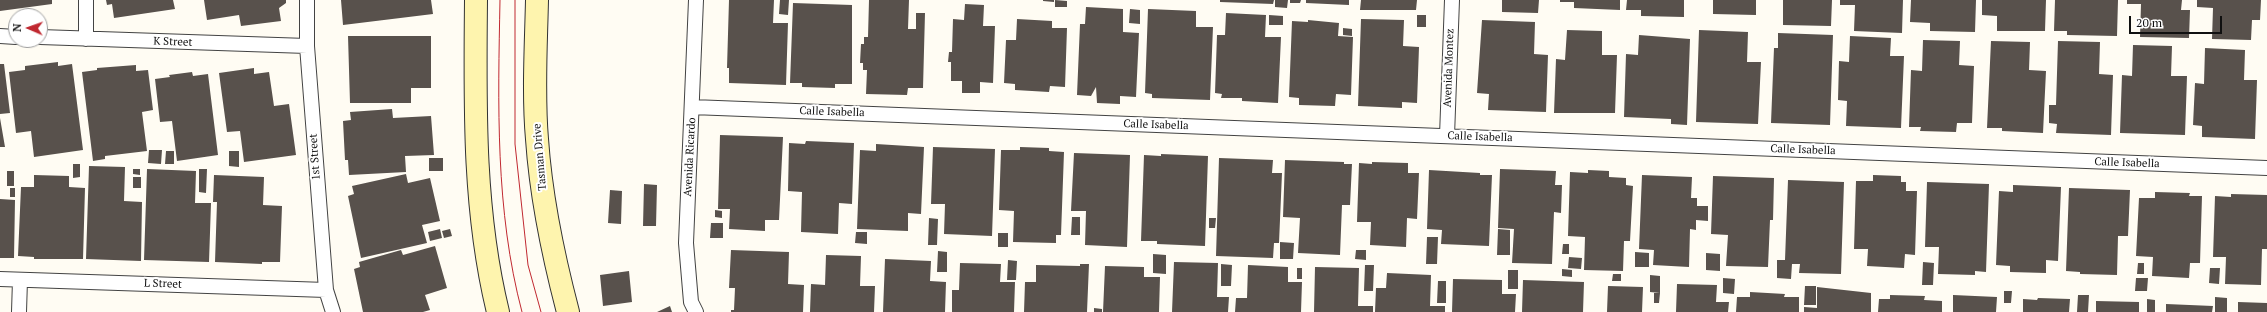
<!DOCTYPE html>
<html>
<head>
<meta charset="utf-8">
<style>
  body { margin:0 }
  #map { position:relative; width:2267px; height:312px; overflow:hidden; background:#fffcf3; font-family:"PT Serif",serif }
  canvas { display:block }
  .north { position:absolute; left:8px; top:8px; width:40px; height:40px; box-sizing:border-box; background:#fff; border:1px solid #9f9f9f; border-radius:50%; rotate:272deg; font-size:11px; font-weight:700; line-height:16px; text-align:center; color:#101010 }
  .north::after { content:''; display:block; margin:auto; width:14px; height:18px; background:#c02830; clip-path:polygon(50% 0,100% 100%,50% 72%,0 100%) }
  .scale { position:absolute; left:2129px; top:16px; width:93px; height:18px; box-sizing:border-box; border:2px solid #101010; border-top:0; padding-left:5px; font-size:12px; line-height:14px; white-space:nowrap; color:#101010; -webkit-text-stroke:3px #fff; paint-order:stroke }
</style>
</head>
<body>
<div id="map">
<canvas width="2267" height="312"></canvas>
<div class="north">N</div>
<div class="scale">20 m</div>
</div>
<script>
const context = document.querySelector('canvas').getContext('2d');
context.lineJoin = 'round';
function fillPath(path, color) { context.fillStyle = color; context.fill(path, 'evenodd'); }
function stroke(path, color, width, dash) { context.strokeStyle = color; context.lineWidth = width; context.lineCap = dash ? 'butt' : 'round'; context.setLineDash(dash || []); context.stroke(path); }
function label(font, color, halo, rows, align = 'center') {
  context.font = font + ' "PT Serif",serif'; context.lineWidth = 4; context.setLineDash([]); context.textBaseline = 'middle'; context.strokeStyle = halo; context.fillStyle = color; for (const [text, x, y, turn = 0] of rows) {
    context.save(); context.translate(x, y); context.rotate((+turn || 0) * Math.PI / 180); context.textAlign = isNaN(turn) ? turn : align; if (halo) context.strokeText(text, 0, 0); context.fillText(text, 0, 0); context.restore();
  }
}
fillPath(new Path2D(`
  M 0,0 L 52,0 L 52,4 L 0,11 Z
  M 106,0 L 173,0 L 175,9 L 114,18 L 112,4 L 107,5 Z
  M 204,0 L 286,0 L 286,3 L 279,8 L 281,21 L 241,26 L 239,15 L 207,20 Z
  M 341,0 L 431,0 L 433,14 L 343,25 Z
  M 729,0 L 774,0 L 773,23 L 788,23 L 786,85 L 729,83 L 729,68 L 727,68 Z
  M 780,0 L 789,0 L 788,15 L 779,14 Z
  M 869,0 L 909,0 L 908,29 L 916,29 L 916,13 L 925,13 L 923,88 L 908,88 L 907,95 L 866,94 L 867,70 L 863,70 L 863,63 L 860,63 L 861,44 L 864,44 L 864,37 L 868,37 Z
  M 1043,0 L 1054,0 L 1054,2 L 1043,1 Z
  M 1055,0 L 1067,1 L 1067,7 L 1055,7 Z
  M 1220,0 L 1274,0 L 1273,4 L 1220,2 Z
  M 1275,0 L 1288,0 L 1287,8 L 1275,7 Z
  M 1290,0 L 1301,0 L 1300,3 L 1290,3 Z
  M 1306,0 L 1349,0 L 1349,5 L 1306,3 Z
  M 1361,0 L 1417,0 L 1416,10 L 1360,10 Z
  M 1502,0 L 1539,0 L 1538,13 L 1502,12 Z
  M 1560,0 L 1620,0 L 1620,10 L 1574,8 L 1574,2 L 1560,2 Z
  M 1627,0 L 1684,0 L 1684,17 L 1641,16 L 1641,10 L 1626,10 Z
  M 1713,0 L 1756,0 L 1756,15 L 1713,14 Z
  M 1783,0 L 1832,0 L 1831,26 L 1783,25 Z
  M 1840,0 L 1903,0 L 1902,33 L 1854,31 L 1855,5 L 1840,5 Z
  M 1911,0 L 1976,0 L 1975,32 L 1930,31 L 1930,23 L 1910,22 Z
  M 1982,0 L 2046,0 L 2045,31 L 1997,31 L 1997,16 L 1982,15 Z
  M 2055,0 L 2118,0 L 2117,36 L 2067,35 L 2067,31 L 2054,31 Z
  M 2127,0 L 2182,0 L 2181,10 L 2190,10 L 2189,38 L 2140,37 L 2141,4 L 2127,4 Z
  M 2197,0 L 2261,0 L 2260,20 L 2252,20 L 2251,40 L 2212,39 L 2213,8 L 2197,7 Z
  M 793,3 L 852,5 L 852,84 L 835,84 L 835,88 L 802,87 L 802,83 L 790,83 Z
  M 965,4 L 984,5 L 983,26 L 995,26 L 993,83 L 980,82 L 980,93 L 962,93 L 962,81 L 951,81 L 951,62 L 948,62 L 949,52 L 952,52 L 953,19 L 964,20 Z
  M 1086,7 L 1123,9 L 1123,32 L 1139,33 L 1136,97 L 1120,96 L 1120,104 L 1097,103 L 1096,87 L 1091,96 L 1077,95 L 1080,24 L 1085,24 Z
  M 1130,9 L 1140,10 L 1140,24 L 1129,23 Z
  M 1148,9 L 1196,11 L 1196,27 L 1213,27 L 1210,100 L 1152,98 L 1152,94 L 1145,93 Z
  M 1226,13 L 1266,15 L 1265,37 L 1281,37 L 1278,103 L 1242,101 L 1242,98 L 1221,98 L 1222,94 L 1215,93 L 1217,35 L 1225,35 Z
  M 1269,15 L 1283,16 L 1283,25 L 1269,25 Z
  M 1417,15 L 1426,15 L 1426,27 L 1417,27 Z
  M 1017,19 L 1052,21 L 1052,28 L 1067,28 L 1065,87 L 1050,86 L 1049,92 L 1015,90 L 1015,84 L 1004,83 L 1006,40 L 1016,40 Z
  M 1361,19 L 1404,20 L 1403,46 L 1419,47 L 1417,103 L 1402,102 L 1402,108 L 1358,106 Z
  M 1308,20 L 1339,23 L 1338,36 L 1353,37 L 1351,95 L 1336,94 L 1335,106 L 1299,105 L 1299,98 L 1289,97 L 1292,21 L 1308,22 Z
  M 1482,20 L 1535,22 L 1534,54 L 1548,55 L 1546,112 L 1488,110 L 1489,94 L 1477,93 Z
  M 1343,28 L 1352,29 L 1352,36 L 1343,35 Z
  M 1567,30 L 1602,31 L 1602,55 L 1617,55 L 1615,113 L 1554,113 L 1556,59 L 1565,60 Z
  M 1699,30 L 1748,32 L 1747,62 L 1761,62 L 1758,124 L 1696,122 Z
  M 1778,33 L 1833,35 L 1830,125 L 1771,123 L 1774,48 L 1778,48 Z
  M 1639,35 L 1690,39 L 1687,125 L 1671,124 L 1671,119 L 1624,117 L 1626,54 L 1638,55 Z
  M 348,36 L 431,36 L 431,88 L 411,88 L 411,103 L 350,103 Z
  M 1850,36 L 1891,38 L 1890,56 L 1904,56 L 1901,128 L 1846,126 L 1847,101 L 1838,100 L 1839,61 L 1849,62 Z
  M 1923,40 L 1960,41 L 1959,65 L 1974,66 L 1972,123 L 1957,123 L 1956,132 L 1920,131 L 1921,127 L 1909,127 L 1911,70 L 1922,71 Z
  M 1991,41 L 2030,42 L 2029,70 L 2046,71 L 2043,133 L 2002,131 L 2002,128 L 1987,128 Z
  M 2058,41 L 2100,42 L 2099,74 L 2113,75 L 2111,135 L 2056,133 L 2057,124 L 2049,123 L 2049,105 L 2056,105 Z
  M 2133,45 L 2172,46 L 2171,76 L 2187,76 L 2185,135 L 2120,133 L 2122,75 L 2132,76 Z
  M 2205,48 L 2245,50 L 2244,80 L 2257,80 L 2255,139 L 2202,137 L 2202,126 L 2193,125 L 2195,83 L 2204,84 Z
  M 58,62 L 58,66 L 72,64 L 83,150 L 34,157 L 31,131 L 16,133 L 9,72 L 25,70 L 25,66 Z
  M 0,64 L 4,64 L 10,113 L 0,114 Z
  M 136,65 L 136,71 L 148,70 L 153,110 L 142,112 L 147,151 L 105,156 L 105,159 L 93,161 L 82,72 L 97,70 L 97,68 Z
  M 254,68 L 254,74 L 269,72 L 274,106 L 289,104 L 296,155 L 244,162 L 240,131 L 227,132 L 219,73 Z
  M 192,72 L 193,76 L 208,74 L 218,155 L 177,161 L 172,121 L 160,122 L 155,79 L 170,77 L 169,75 Z
  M 392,109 L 393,118 L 431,116 L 434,155 L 405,156 L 406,172 L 349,175 L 348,160 L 345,160 L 343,121 L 351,120 L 350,112 Z
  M 0,118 L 5,147 L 0,147 Z
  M 720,135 L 783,137 L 779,220 L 765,220 L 765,231 L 729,229 L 730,209 L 718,209 Z
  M 806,141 L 854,143 L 852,204 L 839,203 L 838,234 L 801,232 L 802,192 L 788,191 L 789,143 L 805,144 Z
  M 876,144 L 924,147 L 921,214 L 908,213 L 908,231 L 857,229 L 860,150 L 876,151 Z
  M 933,147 L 995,149 L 992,236 L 944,234 L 945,204 L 931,204 Z
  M 1020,147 L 1049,148 L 1049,151 L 1064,152 L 1061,235 L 1056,235 L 1056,243 L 1013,242 L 1014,211 L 999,210 L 1001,150 L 1020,150 Z
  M 149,150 L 162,150 L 161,164 L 148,163 Z
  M 166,151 L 174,151 L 174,164 L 165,164 Z
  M 229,151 L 239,151 L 239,167 L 229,166 Z
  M 1074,153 L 1130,155 L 1127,247 L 1085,245 L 1086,211 L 1071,211 Z
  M 1161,154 L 1208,156 L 1205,246 L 1157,244 L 1157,241 L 1141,241 L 1144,155 L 1161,156 Z
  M 429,158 L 443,158 L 443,171 L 429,171 Z
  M 1219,158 L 1273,160 L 1272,173 L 1282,173 L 1279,243 L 1274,243 L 1273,258 L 1216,256 Z
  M 1285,160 L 1344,162 L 1344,164 L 1352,164 L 1350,205 L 1342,205 L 1340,255 L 1298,253 L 1300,218 L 1283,217 Z
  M 1372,162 L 1408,163 L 1408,173 L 1419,173 L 1417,219 L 1407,218 L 1406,247 L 1370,245 L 1371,222 L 1357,222 L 1359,163 L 1372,164 Z
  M 73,164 L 80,164 L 80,177 L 73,178 Z
  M 89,166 L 125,167 L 124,201 L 142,202 L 141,261 L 86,259 Z
  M 133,169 L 140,169 L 140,175 L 133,174 Z
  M 147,169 L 196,171 L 195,203 L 211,203 L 209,262 L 144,260 Z
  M 199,169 L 207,169 L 206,193 L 199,192 Z
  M 1500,169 L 1556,171 L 1555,185 L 1562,185 L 1561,213 L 1554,212 L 1552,264 L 1512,263 L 1514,229 L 1498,228 Z
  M 1429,170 L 1480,173 L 1480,175 L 1492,175 L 1489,246 L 1441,244 L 1442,230 L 1427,229 Z
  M 1588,170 L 1609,171 L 1609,177 L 1626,178 L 1626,185 L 1633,186 L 1630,241 L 1624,241 L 1623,271 L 1584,270 L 1585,237 L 1568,236 L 1570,172 L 1588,173 Z
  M 7,171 L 14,171 L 14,186 L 7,186 Z
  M 406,174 L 408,183 L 430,178 L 440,221 L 422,225 L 427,243 L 361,258 L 348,196 L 354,194 L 352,186 Z
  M 34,175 L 69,176 L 69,187 L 85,188 L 83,259 L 34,259 L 34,257 L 18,256 L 21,187 L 34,187 Z
  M 214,175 L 264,177 L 263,205 L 282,206 L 280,262 L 262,262 L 262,264 L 215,262 L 217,202 L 213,202 Z
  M 1642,175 L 1692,177 L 1691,198 L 1697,198 L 1697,206 L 1708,206 L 1708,221 L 1696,220 L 1696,230 L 1690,229 L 1689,267 L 1653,265 L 1654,250 L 1639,249 Z
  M 1873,175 L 1901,176 L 1901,182 L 1906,182 L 1906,191 L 1917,191 L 1915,255 L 1905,254 L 1904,268 L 1867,266 L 1868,249 L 1854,249 L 1856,181 L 1873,181 Z
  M 1713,176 L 1774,178 L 1773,220 L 1770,220 L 1768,267 L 1726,266 L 1728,235 L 1711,234 Z
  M 133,177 L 141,177 L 141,188 L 133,188 Z
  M 1788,180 L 1844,182 L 1841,274 L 1799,273 L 1800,264 L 1792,264 L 1791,279 L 1777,278 L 1777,260 L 1785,260 Z
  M 1927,182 L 1989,184 L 1986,272 L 1975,271 L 1975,275 L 1938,274 L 1939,247 L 1925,247 Z
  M 644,184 L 657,185 L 656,226 L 643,226 Z
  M 2013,185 L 2061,187 L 2058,261 L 2046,260 L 2046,273 L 2010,272 L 2010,266 L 1996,265 L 1999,191 L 2013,192 Z
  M 10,188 L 15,188 L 15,197 L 10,197 Z
  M 2069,188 L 2130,190 L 2128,236 L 2118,236 L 2117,275 L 2080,274 L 2080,272 L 2066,271 Z
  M 610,190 L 622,191 L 621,224 L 608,223 Z
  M 2155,192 L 2190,193 L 2189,196 L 2202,196 L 2200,263 L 2190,263 L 2189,278 L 2152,276 L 2153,257 L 2136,256 L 2139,198 L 2155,198 Z
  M 2231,194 L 2267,195 L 2267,249 L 2262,249 L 2261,285 L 2225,284 L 2226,257 L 2213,257 L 2215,196 L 2231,197 Z
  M 0,199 L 15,200 L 14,258 L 0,258 Z
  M 715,210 L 722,211 L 722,218 L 715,217 Z
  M 1072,217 L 1080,217 L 1080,235 L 1071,235 Z
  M 929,218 L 938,219 L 937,245 L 928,245 Z
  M 1209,218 L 1216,218 L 1215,228 L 1209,228 Z
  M 711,223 L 723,223 L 723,238 L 710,238 Z
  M 440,229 L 442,238 L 430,241 L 428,232 Z
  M 450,229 L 452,236 L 444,238 L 442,231 Z
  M 1498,229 L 1510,230 L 1510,255 L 1497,255 Z
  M 856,232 L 867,232 L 867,244 L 855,243 Z
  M 998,233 L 1008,233 L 1008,247 L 998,247 Z
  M 1427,237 L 1438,237 L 1437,264 L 1426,264 Z
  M 1280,242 L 1294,243 L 1293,259 L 1280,259 Z
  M 1563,244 L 1569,244 L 1569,254 L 1562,254 Z
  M 435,246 L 447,288 L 425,295 L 430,310 L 423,312 L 363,312 L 354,269 L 360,267 L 359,262 L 401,250 L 403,255 Z
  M 731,250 L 789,252 L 788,284 L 804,285 L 803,312 L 731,312 L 731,310 L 734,310 L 735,288 L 729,288 Z
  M 1356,250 L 1366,250 L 1366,260 L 1355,259 Z
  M 938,251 L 947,252 L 947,272 L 937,272 Z
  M 1635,252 L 1649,253 L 1649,267 L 1635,267 Z
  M 1706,253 L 1720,254 L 1720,271 L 1706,270 Z
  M 1153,254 L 1166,255 L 1166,274 L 1153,273 Z
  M 826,255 L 861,256 L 860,286 L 875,286 L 874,312 L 810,312 L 811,284 L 825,285 Z
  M 1569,257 L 1582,258 L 1581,269 L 1568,268 Z
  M 885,259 L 931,261 L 930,281 L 946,282 L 945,312 L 883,312 Z
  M 1008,260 L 1017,261 L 1016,280 L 1007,280 Z
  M 1174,262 L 1218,263 L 1217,297 L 1229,297 L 1228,312 L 1172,312 Z
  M 1923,262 L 1934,263 L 1933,285 L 1922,285 Z
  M 960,263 L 1001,264 L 1000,282 L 1015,282 L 1014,312 L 952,312 L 952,290 L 959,290 Z
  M 2138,263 L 2144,263 L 2144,274 L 2137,274 Z
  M 1080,264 L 1089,264 L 1087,312 L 1024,312 L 1025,282 L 1036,282 L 1036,265 L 1080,266 Z
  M 1221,264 L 1232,265 L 1231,286 L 1221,286 Z
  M 1248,265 L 1288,267 L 1288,282 L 1302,282 L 1301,312 L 1235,312 L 1236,298 L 1247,298 Z
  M 1365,265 L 1374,265 L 1373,291 L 1364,291 Z
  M 1105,266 L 1144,267 L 1144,277 L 1160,277 L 1159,312 L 1103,312 Z
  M 1315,267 L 1359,268 L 1358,306 L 1373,306 L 1373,312 L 1314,312 Z
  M 1297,268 L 1302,268 L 1302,279 L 1297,279 Z
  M 2210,268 L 2220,268 L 2219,284 L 2209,283 Z
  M 1562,269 L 1572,270 L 1572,277 L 1562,276 Z
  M 1508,270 L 1518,270 L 1518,289 L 1508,289 Z
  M 629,271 L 632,302 L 603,306 L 600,275 Z
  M 1387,273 L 1431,275 L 1430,306 L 1445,306 L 1445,312 L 1375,312 L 1376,288 L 1386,288 Z
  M 1613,274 L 1621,274 L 1621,281 L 1612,281 Z
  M 1650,275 L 1660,276 L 1660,293 L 1650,292 Z
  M 1723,278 L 1735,279 L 1734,294 L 1723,293 Z
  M 2136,278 L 2148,278 L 2147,291 L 2135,291 Z
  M 1453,279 L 1502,280 L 1502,294 L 1516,294 L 1515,312 L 1452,312 Z
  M 1523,280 L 1584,282 L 1583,312 L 1522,312 Z
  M 1438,281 L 1446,281 L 1446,303 L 1437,303 Z
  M 1677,284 L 1717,285 L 1716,302 L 1729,302 L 1728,312 L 1676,312 Z
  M 1608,286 L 1643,287 L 1642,312 L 1607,312 Z
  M 1805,286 L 1816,286 L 1816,305 L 1804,305 Z
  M 1817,287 L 1871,293 L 1871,312 L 1804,312 L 1804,307 L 1817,308 Z
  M 2004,291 L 2012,291 L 2011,303 L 2004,303 Z
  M 1750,292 L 1785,294 L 1784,297 L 1799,297 L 1799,312 L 1736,312 L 1737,297 L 1750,297 Z
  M 1654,293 L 1660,293 L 1659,303 L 1654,303 Z
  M 1890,295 L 1925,296 L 1924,300 L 1942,301 L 1942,312 L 1878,312 L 1879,299 L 1890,299 Z
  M 1953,295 L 1997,297 L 1996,312 L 1953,312 Z
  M 2078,295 L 2089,295 L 2088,312 L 2077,312 Z
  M 2215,297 L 2227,298 L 2227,312 L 2215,312 Z
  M 2038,298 L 2070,299 L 2069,312 L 2023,312 L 2023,299 L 2037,300 Z
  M 2147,299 L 2155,300 L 2155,312 L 2147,312 Z
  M 2096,301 L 2139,302 L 2139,312 L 2096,312 Z
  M 2238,302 L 2267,303 L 2267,312 L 2238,312 Z
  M 2166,304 L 2213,306 L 2212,312 L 2166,312 Z
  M 670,306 L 672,312 L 657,312 Z
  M 1094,308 L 1102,309 L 1102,312 L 1094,312 Z`), '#58514c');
const lane = new Path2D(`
  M 307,0 L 307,46 L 326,290 L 333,312
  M 0,36 L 16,37
  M 40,37 L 307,46
  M 86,39 L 86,0
  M 692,107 L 2267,168
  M 1447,136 L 1452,0
  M 0,279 L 326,290
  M 19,312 L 20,280
  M 696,312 L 691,302 L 686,243 L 696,0`);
const secondary = new Path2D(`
  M 476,0 C 475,105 473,210 498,312
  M 537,0 C 536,46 533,94 537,139 C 541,198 553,255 568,312`);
stroke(lane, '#434343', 16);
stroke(secondary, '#323232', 24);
stroke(lane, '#fff', 14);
stroke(secondary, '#fef4ae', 22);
stroke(new Path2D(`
  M 500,0 C 498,104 495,210 522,312
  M 515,0 L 515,144 L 528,265 L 541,312`), '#c02830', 1);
label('11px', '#101010', '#fff', [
  ["K Street",173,42,2],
  ["Avenida Montez",1449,68,-88],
  ["Calle Isabella",832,112,2],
  ["Calle Isabella",1156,125,2],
  ["Calle Isabella",1480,137,2],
  ["Calle Isabella",1803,150,2],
  ["1st Street",315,157,-94],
  ["Tasman Drive",540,157,-95],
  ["Avenida Ricardo",690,157,-87],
  ["Calle Isabella",2127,163,2],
  ["L Street",163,284,2]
]);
</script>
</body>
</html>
